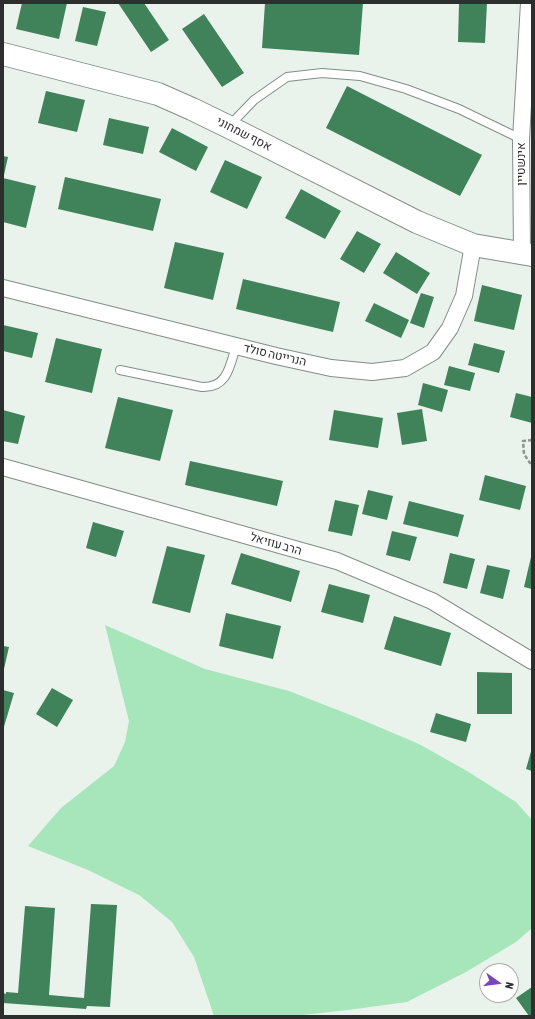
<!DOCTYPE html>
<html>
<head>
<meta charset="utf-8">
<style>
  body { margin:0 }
  #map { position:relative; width:535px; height:1019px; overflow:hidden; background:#e9f3ec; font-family:"Asap Condensed",sans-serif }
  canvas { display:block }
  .frame { position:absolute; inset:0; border:4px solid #2c2f2d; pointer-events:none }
  .north { position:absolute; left:479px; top:963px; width:40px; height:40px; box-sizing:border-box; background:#fff; border:1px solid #abacab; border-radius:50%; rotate:104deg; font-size:11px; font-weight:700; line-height:16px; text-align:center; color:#2c2f2d }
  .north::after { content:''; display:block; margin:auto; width:14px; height:18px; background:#7b45bc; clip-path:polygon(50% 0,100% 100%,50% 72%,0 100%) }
</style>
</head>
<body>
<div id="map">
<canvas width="535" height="1019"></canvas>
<div class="frame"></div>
<div class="north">N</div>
</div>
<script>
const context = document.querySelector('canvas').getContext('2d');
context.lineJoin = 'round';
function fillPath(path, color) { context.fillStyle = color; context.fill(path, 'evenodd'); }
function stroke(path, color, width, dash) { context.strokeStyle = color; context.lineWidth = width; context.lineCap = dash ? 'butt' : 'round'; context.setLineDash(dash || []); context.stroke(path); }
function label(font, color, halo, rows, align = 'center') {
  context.font = font + ' "Asap Condensed",Heebo,sans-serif'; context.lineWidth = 4; context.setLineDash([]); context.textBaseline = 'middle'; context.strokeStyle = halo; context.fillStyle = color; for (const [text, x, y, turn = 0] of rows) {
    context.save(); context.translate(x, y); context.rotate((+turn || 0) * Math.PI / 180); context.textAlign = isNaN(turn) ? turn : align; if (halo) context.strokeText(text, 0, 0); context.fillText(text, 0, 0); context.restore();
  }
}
fillPath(new Path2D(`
  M 105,625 L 205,669 L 289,691 L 353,716 L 419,744 L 467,771 L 516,802 L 532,820 L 532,928 L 516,942 L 466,972 L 407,1002 L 348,1010 L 294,1016 L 214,1016 L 194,957 L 172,922 L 139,895 L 88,870 L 28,846 L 61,808 L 114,766 L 125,742 L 129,721 Z`), '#a7e6ba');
fillPath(new Path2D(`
  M 22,3 L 67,3 L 59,39 L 16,29 Z
  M 118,3 L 144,3 L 169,40 L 151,52 Z
  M 265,3 L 363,3 L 359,55 L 262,48 Z
  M 459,3 L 487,3 L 485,43 L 458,42 Z
  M 83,7 L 106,12 L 97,46 L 75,41 Z
  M 204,14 L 244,73 L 222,87 L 182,29 Z
  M 347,86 L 482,155 L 460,196 L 326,128 Z
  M 46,91 L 85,100 L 77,132 L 38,123 Z
  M 109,118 L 149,127 L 143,154 L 103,145 Z
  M 172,128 L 208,147 L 196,171 L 159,152 Z
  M 3,156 L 8,157 L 4,175 L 3,175 Z
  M 225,160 L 262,177 L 247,209 L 210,192 Z
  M 65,177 L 161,199 L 153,231 L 58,209 Z
  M 3,178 L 36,186 L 26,228 L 3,222 Z
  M 301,189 L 341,211 L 325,239 L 285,218 Z
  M 357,231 L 381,244 L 364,273 L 340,259 Z
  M 175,242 L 224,253 L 213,300 L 164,288 Z
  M 396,252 L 430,273 L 417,294 L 383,273 Z
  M 243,279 L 340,302 L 333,332 L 236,309 Z
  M 482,285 L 522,295 L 514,330 L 474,321 Z
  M 421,293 L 434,297 L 424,328 L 410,323 Z
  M 374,303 L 409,320 L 401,338 L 365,321 Z
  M 3,325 L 38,333 L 32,358 L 3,351 Z
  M 56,338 L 102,349 L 92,393 L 45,382 Z
  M 474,343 L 505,351 L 499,373 L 468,365 Z
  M 449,366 L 475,373 L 470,391 L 444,385 Z
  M 423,383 L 448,390 L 442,412 L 418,405 Z
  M 516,393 L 532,397 L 532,423 L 510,417 Z
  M 118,397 L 173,410 L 160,461 L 105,448 Z
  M 422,409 L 427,441 L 402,445 L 397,413 Z
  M 3,410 L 25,416 L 18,444 L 3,441 Z
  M 334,410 L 383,418 L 378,448 L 329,440 Z
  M 190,461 L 283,481 L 277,506 L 185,485 Z
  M 485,475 L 526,486 L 520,510 L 479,500 Z
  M 368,490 L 393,496 L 387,520 L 362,514 Z
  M 335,500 L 359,505 L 352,536 L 328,531 Z
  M 409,501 L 464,515 L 458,537 L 403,524 Z
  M 93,522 L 124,531 L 116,557 L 86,548 Z
  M 392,531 L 417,537 L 410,561 L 386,555 Z
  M 167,546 L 205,555 L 190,613 L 152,603 Z
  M 241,553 L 300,571 L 291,602 L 231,584 Z
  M 450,553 L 475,559 L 467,589 L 443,583 Z
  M 531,557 L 532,557 L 532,589 L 524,587 Z
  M 487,565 L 510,570 L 503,599 L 480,593 Z
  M 329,584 L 370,595 L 363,623 L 321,612 Z
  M 226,613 L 281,626 L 273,659 L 219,646 Z
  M 394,616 L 451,633 L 441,666 L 384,649 Z
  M 3,646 L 9,647 L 4,669 L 3,668 Z
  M 477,672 L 512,673 L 512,714 L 477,714 Z
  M 52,688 L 73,700 L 57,727 L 36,714 Z
  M 3,690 L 14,693 L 3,730 Z
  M 436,713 L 471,724 L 466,742 L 430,732 Z
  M 532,748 L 532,771 L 526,769 Z
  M 91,904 L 117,905 L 110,1007 L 87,1006 L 86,1009 L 3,1003 L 3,993 L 6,994 L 6,992 L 18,993 L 25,906 L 55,908 L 49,995 L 84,998 Z
  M 532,987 L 532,1016 L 529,1016 L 516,998 Z`), '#408259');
const lane = new Path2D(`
  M 229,126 L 254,100 L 287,77 L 322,73 L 360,76 L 406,89 L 459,109 L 521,139
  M 120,370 L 202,387 C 228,388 230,365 236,346`);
const street = new Path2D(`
  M 522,253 L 521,139 L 529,3
  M 3,288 L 276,356 L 331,368 L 372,372 L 405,368 L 433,352 L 450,328 L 464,296 L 473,245
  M 3,467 L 337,561 L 432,601 L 532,661`);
const secondary = new Path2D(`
  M 3,54 L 158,94 L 192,109 L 229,127 L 417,222 L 473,245 L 532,255`);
stroke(lane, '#848d86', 10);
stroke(street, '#848d86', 18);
stroke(secondary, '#848d86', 24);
stroke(new Path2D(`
  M 532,440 L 523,441 L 524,454 L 532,466`), '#8e9490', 2.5, [4, 2]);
stroke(lane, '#fff', 8);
stroke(street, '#fff', 16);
stroke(secondary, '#fff', 22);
label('12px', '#2c2f2d', '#fff', [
  ["אסף שמחוני",244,134,27],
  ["אינשטיין",521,164,-90],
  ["הנרייטה סולד",275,355,13],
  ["הרב עוזיאל",276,544,16]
]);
</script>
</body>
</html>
